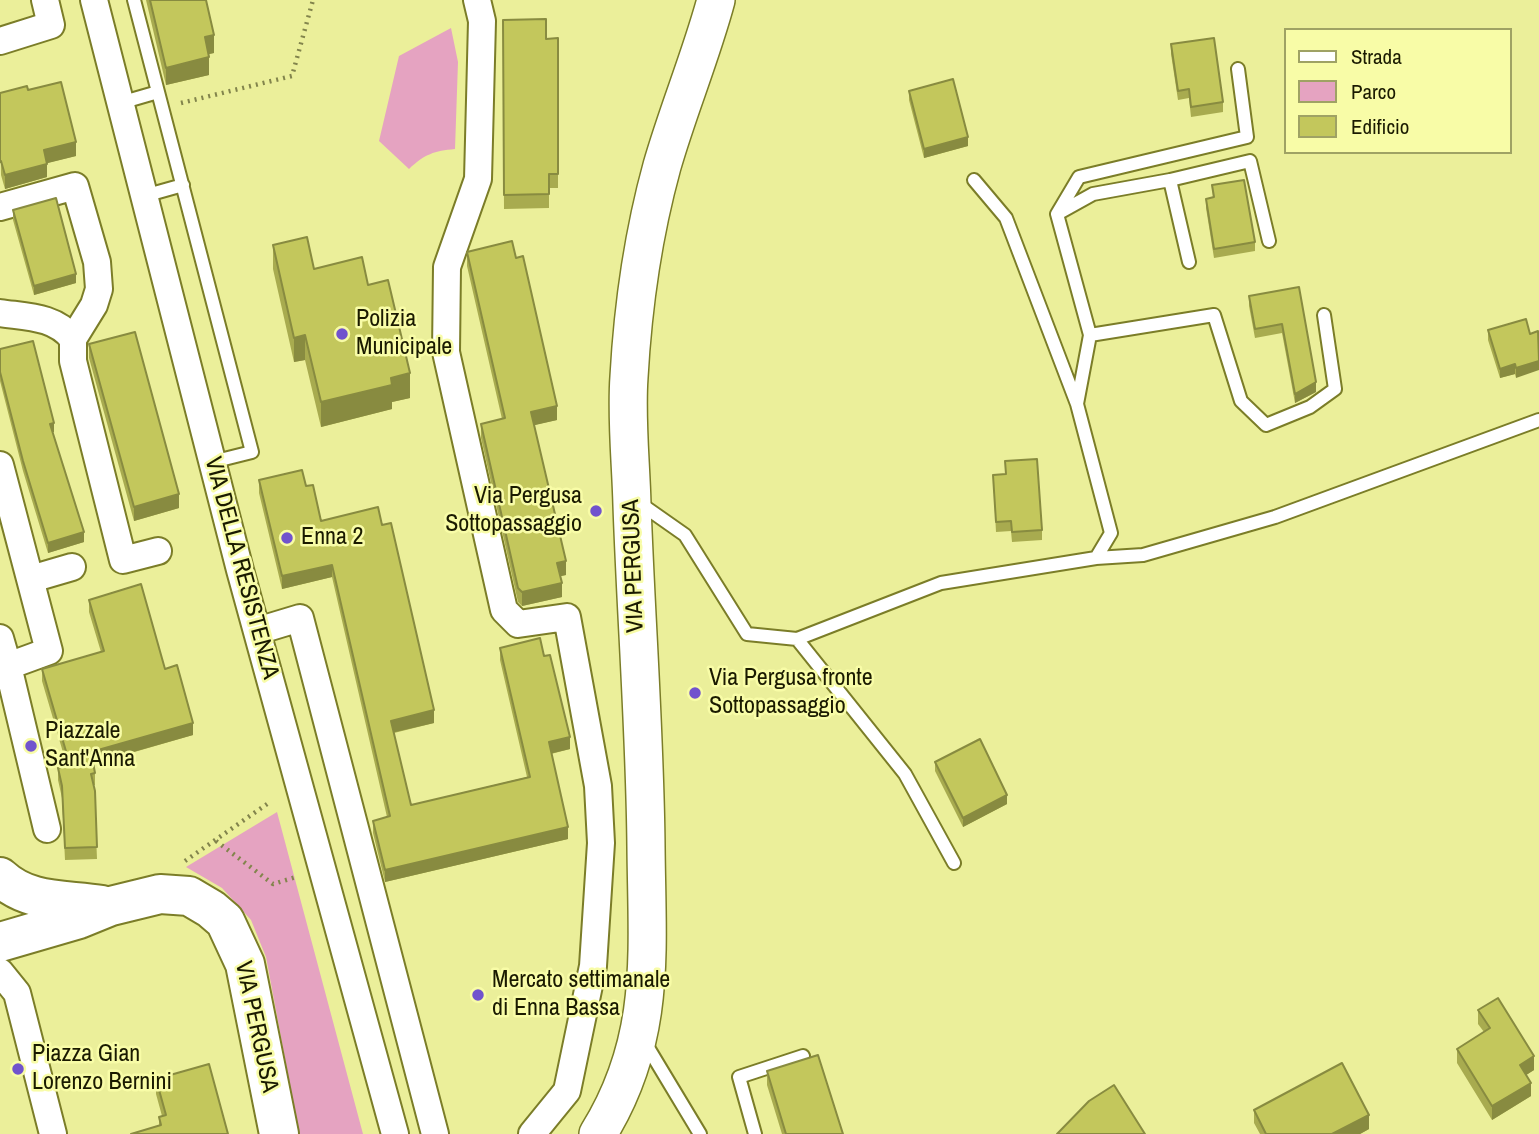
<!DOCTYPE html>
<html>
<head>
<meta charset="utf-8">
<style>
  body { margin:0 }
  #map { position:relative; width:1539px; height:1134px; overflow:hidden; background:#ebef9a; font-family:"Archivo Narrow",sans-serif }
  canvas { display:block }
  .legend { position:absolute; left:1284px; top:28px; width:228px; height:126px; box-sizing:border-box; background:#f8fca7; border:2px solid #9fa264; margin:0; padding:9px 12px; list-style:none; font-size:21px; color:#1a1a00 }
  .legend li { display:flex; align-items:center; gap:14px; height:35px }
  .legend b { width:35px; border:2px solid #9fa264 }
</style>
</head>
<body>
<div id="map">
<canvas width="1539" height="1134"></canvas>
<ul class="legend">
<li><b style="height:9px;background:#fff"></b>Strada</li>
<li><b style="height:19px;background:#e5a3c1"></b>Parco</li>
<li><b style="height:19px;background:#c3c75c"></b>Edificio</li>
</ul>
</div>
<script>
const context = document.querySelector('canvas').getContext('2d');
context.lineJoin = 'round';
function fillPath(path, color) { context.fillStyle = color; context.fill(path, 'evenodd'); }
function stroke(path, color, width, dash) { context.strokeStyle = color; context.lineWidth = width; context.lineCap = dash ? 'butt' : 'round'; context.setLineDash(dash || []); context.stroke(path); }
function label(font, color, halo, rows, align = 'center') {
  context.font = font + ' "Archivo Narrow",sans-serif'; context.lineWidth = 5; context.setLineDash([]); context.textBaseline = 'middle'; context.strokeStyle = halo; context.fillStyle = color; for (const [text, x, y, turn = 0] of rows) {
    context.save(); context.translate(x, y); context.rotate((+turn || 0) * Math.PI / 180); context.textAlign = isNaN(turn) ? turn : align; if (halo) context.strokeText(text, 0, 0); context.fillText(text, 0, 0); context.restore();
  }
}
fillPath(new Path2D(`
  M 451,28 L 458,62 L 455,149 C 434,151 425,154 409,169 L 379,141 L 399,56 Z
  M 277,812 L 363,1134 L 299,1134 L 266,957 L 251,920 L 222,888 L 186,867 Z`), '#e5a3c1');
const lane = new Path2D(`
  M 134,0 L 252,452 L 212,462
  M 120,103 L 158,92
  M 974,180 L 1006,218 L 1077,404
  M 1170,180 L 1250,161 L 1269,241
  M 144,196 L 183,185
  M 1057,214 L 1093,194 L 1170,180 L 1189,262
  M 1090,335 L 1214,315 L 1241,401 L 1266,425 L 1310,407 L 1335,389 L 1324,315
  M 638,502 L 685,535 L 747,634 L 797,639 L 941,583 L 1096,558 L 1111,533 L 1077,404 L 1090,335 L 1057,214 L 1079,177 L 1247,137 L 1238,69
  M 1096,558 L 1143,555 L 1275,517 L 1539,420
  M 797,639 L 905,774 L 954,863
  M 644,1041 L 700,1134
  M 755,1134 L 739,1077 L 803,1056`);
const street = new Path2D(`
  M 94,0 L 240,570 L 395,1134
  M 477,0 L 482,21 L 478,179 L 447,267 L 446,352 L 504,610 L 518,624 L 567,617 L 598,786 L 601,843 L 593,966 L 567,1091 L 532,1134
  M 0,41 L 51,25 L 45,0
  M 0,207 L 75,186 L 97,262 L 99,289 L 94,305 L 73,339 L 73,361 L 123,560 L 158,551
  M 0,313 C 27,317 55,316 73,339
  M 0,465 L 49,651 L 8,666 L 0,638
  M 31,579 L 72,567
  M 257,631 L 300,618 L 435,1134
  M 8,666 L 47,829
  M 0,972 L 17,993 L 53,1134`);
const secondary = new Path2D(`
  M 598,1134 C 657,1039 647,953 646,847 C 645,733 636,619 632,505 C 631,463 626,419 629,377 C 633,305 643,235 662,166 C 678,110 701,56 716,0`);
const primary = new Path2D(`
  M 0,877 C 29,904 65,899 102,905
  M 0,942 L 79,919 L 111,906 L 160,894 L 189,896 L 211,909 L 225,921 L 245,964 L 279,1134`);
stroke(lane, '#7b7d28', 16);
stroke(street, '#7b7d28', 30);
stroke(secondary, '#7b7d28', 40);
stroke(primary, '#7b7d28', 42);
stroke(new Path2D(`
  M 181,103 L 292,76 L 313,0
  M 216,841 L 273,884 L 296,877
  M 185,861 L 270,802`), '#82844c', 4.5, [2, 5]);
stroke(lane, '#fff', 12);
stroke(street, '#fff', 26);
stroke(secondary, '#fff', 37);
stroke(primary, '#fff', 38);
fillPath(new Path2D(`
  M 146,0 L 206,0 L 214,53 L 208,54 L 209,75 L 166,85 Z
  M 503,20 L 546,39 L 558,174 L 558,188 L 549,188 L 549,208 L 504,209 Z
  M 1171,44 L 1223,102 L 1223,112 L 1191,117 L 1189,98 L 1178,100 L 1171,54 Z
  M 28,90 L 76,156 L 47,163 L 47,177 L 5,189 L 1,175 L 0,93 Z
  M 909,91 L 968,146 L 924,158 L 909,100 Z
  M 1212,185 L 1255,242 L 1255,251 L 1214,258 L 1206,208 L 1206,199 L 1213,198 Z
  M 13,210 L 76,283 L 34,295 L 13,220 Z
  M 273,245 L 314,269 L 368,285 L 410,398 L 392,402 L 392,409 L 321,427 L 305,360 L 294,362 L 273,269 Z
  M 467,252 L 557,420 L 534,425 L 566,575 L 560,576 L 562,597 L 522,606 L 518,602 L 481,438 L 481,424 L 502,419 L 467,266 Z
  M 1299,287 L 1316,392 L 1295,403 L 1282,333 L 1255,338 L 1249,306 L 1249,296 Z
  M 1526,319 L 1516,378 L 1515,374 L 1500,378 L 1488,340 L 1488,330 Z
  M 89,344 L 179,508 L 134,521 L 89,358 Z
  M 0,349 L 54,432 L 53,432 L 84,542 L 48,553 L 23,471 L 0,381 Z
  M 1005,461 L 1042,530 L 1042,540 L 1012,542 L 1011,531 L 996,532 L 993,475 L 1005,474 Z
  M 259,480 L 306,486 L 321,521 L 382,525 L 434,723 L 394,733 L 411,805 L 527,777 L 500,660 L 500,648 L 544,656 L 570,749 L 551,754 L 568,839 L 385,882 L 373,833 L 373,821 L 387,817 L 332,577 L 282,589 L 259,493 Z
  M 89,600 L 165,669 L 193,735 L 93,764 L 95,773 L 95,785 L 94,785 L 97,859 L 65,860 L 62,798 L 58,780 L 58,768 L 67,766 L 42,681 L 42,669 L 101,652 L 89,612 Z
  M 935,762 L 1007,804 L 963,827 L 935,771 Z
  M 1478,1010 L 1534,1070 L 1526,1075 L 1531,1096 L 1492,1120 L 1457,1063 L 1457,1049 L 1484,1032 L 1478,1024 Z
  M 767,1071 L 843,1134 L 782,1134 L 767,1085 Z
  M 156,1079 L 228,1134 L 159,1125 L 159,1117 L 162,1116 L 156,1094 Z
  M 1254,1110 L 1369,1129 L 1360,1134 L 1260,1134 L 1254,1123 Z`), '#a8ab4f');
fillPath(new Path2D(`
  M 214,35 L 214,53 L 205,55 L 205,37 Z
  M 209,57 L 209,75 L 166,85 L 166,68 Z
  M 968,137 L 968,146 L 924,158 L 924,149 Z
  M 76,142 L 76,156 L 44,164 L 44,150 Z
  M 47,164 L 47,177 L 5,189 L 5,175 Z
  M 76,274 L 76,283 L 34,295 L 34,286 Z
  M 305,335 L 305,360 L 294,362 L 294,338 Z
  M 1539,361 L 1539,370 L 1516,378 L 1516,368 Z
  M 1515,364 L 1515,374 L 1500,378 L 1500,369 Z
  M 410,373 L 410,398 L 392,402 L 392,409 L 321,427 L 321,402 L 391,378 Z
  M 1316,382 L 1316,392 L 1295,403 L 1295,394 Z
  M 557,406 L 557,420 L 531,426 L 531,412 Z
  M 54,423 L 54,432 L 50,433 L 50,424 Z
  M 179,494 L 179,508 L 134,521 L 134,507 Z
  M 84,532 L 84,542 L 48,553 L 48,543 Z
  M 566,561 L 566,575 L 557,577 L 557,563 Z
  M 332,565 L 332,577 L 282,589 L 282,576 Z
  M 562,583 L 562,597 L 522,606 L 522,592 Z
  M 434,710 L 434,723 L 391,733 L 391,721 Z
  M 193,723 L 193,735 L 91,764 L 91,752 Z
  M 570,737 L 570,749 L 549,754 L 549,742 Z
  M 1007,795 L 1007,804 L 963,827 L 963,818 Z
  M 568,827 L 568,839 L 385,882 L 385,870 Z
  M 1534,1056 L 1534,1070 L 1520,1079 L 1520,1065 Z
  M 1531,1083 L 1531,1096 L 1492,1120 L 1492,1106 Z
  M 1369,1115 L 1369,1129 L 1360,1134 L 1332,1134 Z`), '#888b40');
const building = new Path2D(`
  M 150,0 L 206,0 L 214,35 L 205,37 L 209,57 L 166,68 Z
  M 546,19 L 546,39 L 558,38 L 558,174 L 549,174 L 549,194 L 504,195 L 503,20 Z
  M 1214,38 L 1223,102 L 1191,107 L 1189,89 L 1178,91 L 1171,44 Z
  M 953,79 L 968,137 L 924,149 L 909,91 Z
  M 61,82 L 76,142 L 44,150 L 47,164 L 5,175 L 1,161 L 0,162 L 0,93 L 27,86 L 28,90 Z
  M 1244,180 L 1255,242 L 1214,249 L 1206,199 L 1214,197 L 1212,185 Z
  M 56,198 L 76,274 L 34,286 L 13,210 Z
  M 307,237 L 314,269 L 362,257 L 368,285 L 388,280 L 410,373 L 391,378 L 392,385 L 321,402 L 305,335 L 294,338 L 273,245 Z
  M 512,241 L 516,258 L 523,256 L 557,406 L 531,412 L 566,561 L 557,563 L 562,583 L 522,592 L 518,588 L 481,424 L 505,418 L 467,252 Z
  M 1299,287 L 1316,382 L 1295,394 L 1282,324 L 1255,329 L 1249,296 Z
  M 1526,319 L 1530,334 L 1538,331 L 1539,361 L 1516,368 L 1515,364 L 1500,369 L 1488,330 Z
  M 135,332 L 179,494 L 134,507 L 89,344 Z
  M 33,341 L 54,423 L 50,424 L 84,532 L 48,543 L 23,461 L 0,372 L 0,349 Z
  M 1037,459 L 1042,530 L 1012,532 L 1011,521 L 996,522 L 993,475 L 1006,474 L 1005,461 Z
  M 302,470 L 306,486 L 313,485 L 321,521 L 378,507 L 382,525 L 391,523 L 434,710 L 391,721 L 411,805 L 530,777 L 500,648 L 540,638 L 544,656 L 550,655 L 570,737 L 549,742 L 568,827 L 385,870 L 373,821 L 390,816 L 332,565 L 282,576 L 259,480 Z
  M 141,584 L 165,669 L 177,665 L 193,723 L 91,752 L 95,773 L 91,774 L 95,791 L 97,847 L 65,848 L 62,786 L 58,768 L 70,765 L 42,669 L 104,651 L 89,600 Z
  M 980,739 L 1007,795 L 963,818 L 935,762 Z
  M 1498,998 L 1534,1056 L 1520,1065 L 1531,1083 L 1492,1106 L 1457,1049 L 1490,1028 L 1478,1010 Z
  M 818,1055 L 843,1134 L 786,1134 L 767,1071 Z
  M 1342,1063 L 1369,1115 L 1332,1134 L 1266,1134 L 1254,1110 Z
  M 209,1064 L 228,1134 L 131,1134 L 161,1125 L 159,1117 L 166,1115 L 156,1079 Z
  M 1114,1085 L 1145,1134 L 1057,1134 L 1089,1101 Z`);
fillPath(building, '#c3c75c');
stroke(building, '#888b40', 2);
for (const [x, y, r, color] of [
  [342,334,7,"#7153cd"],
  [596,511,7,"#7153cd"],
  [287,538,7,"#7153cd"],
  [695,693,7,"#7153cd"],
  [31,746,7,"#7153cd"],
  [478,995,7,"#7153cd"],
  [18,1069,7,"#7153cd"]
]) { const dot = new Path2D(); dot.arc(x, y, r, 0, 2 * Math.PI); context.fillStyle = color; context.fill(dot); stroke(dot, '#f8fca7', 2.5); }
label('24px', '#1a1a00', '#f8fca7', [
  ["Polizia",356,320],
  ["Municipale",356,348],
  ["Via Pergusa",582,497,"right"],
  ["Sottopassaggio",582,525,"right"],
  ["Enna 2",301,538],
  ["Via Pergusa fronte",709,679],
  ["Sottopassaggio",709,707],
  ["Piazzale",45,732],
  ["Sant'Anna",45,760],
  ["Mercato settimanale",492,981],
  ["di Enna Bassa",492,1009],
  ["Piazza Gian",32,1055],
  ["Lorenzo Bernini",32,1083]
], 'left');
label('24px', '#1a1a00', '#f8fca7', [
  ["VIA PERGUSA",634,566,-92],
  ["VIA DELLA RESISTENZA",241,568,75],
  ["VIA PERGUSA",256,1027,78]
]);
</script>
</body>
</html>
